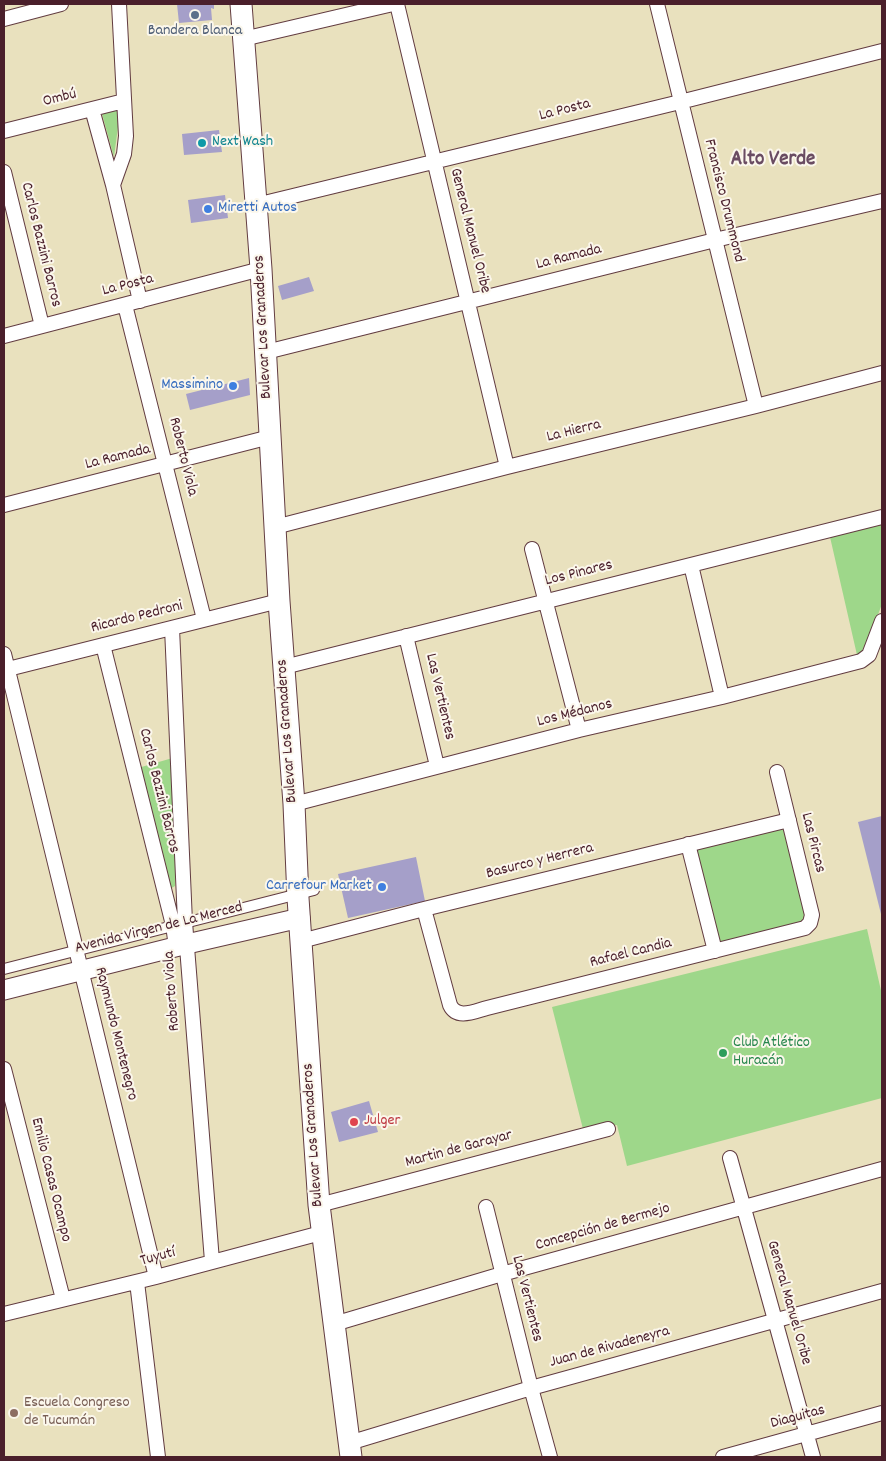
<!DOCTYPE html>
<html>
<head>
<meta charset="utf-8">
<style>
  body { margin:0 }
  #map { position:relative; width:886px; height:1461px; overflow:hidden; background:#e9e1be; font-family:Dekko,sans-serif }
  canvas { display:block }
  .frame { position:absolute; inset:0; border:5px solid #4a1f2b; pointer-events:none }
</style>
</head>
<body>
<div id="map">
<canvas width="886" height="1461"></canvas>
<div class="frame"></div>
</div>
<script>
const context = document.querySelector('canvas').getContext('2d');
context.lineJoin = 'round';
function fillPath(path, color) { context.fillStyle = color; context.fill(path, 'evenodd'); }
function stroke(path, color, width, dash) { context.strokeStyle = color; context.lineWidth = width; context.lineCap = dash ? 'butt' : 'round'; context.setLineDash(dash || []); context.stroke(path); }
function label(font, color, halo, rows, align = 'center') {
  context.font = font + ' Dekko,sans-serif'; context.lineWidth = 4; context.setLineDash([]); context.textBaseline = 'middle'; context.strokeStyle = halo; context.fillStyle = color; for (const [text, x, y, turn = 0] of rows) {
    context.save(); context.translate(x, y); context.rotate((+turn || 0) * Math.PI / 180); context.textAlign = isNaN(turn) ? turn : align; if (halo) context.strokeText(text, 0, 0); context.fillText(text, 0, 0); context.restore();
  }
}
fillPath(new Path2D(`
  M 117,109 L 118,127 L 114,157 L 102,114 Z
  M 882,523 L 882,604 L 865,649 L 857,655 L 830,537 Z
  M 176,757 L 175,886 L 170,889 L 138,768 Z
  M 788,819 L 810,923 L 715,951 L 688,844 Z
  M 867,929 L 882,995 L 882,1098 L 627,1166 L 617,1125 L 584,1133 L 552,1007 Z`), '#9ed78a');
fillPath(new Path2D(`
  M 177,4 L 214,4 L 214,9 L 211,8 L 212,20 L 179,23 Z
  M 219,130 L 222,152 L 184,155 L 182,134 Z
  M 225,195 L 228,218 L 191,223 L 188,200 Z
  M 309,277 L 314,291 L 282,300 L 278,286 Z
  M 249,378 L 250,395 L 190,410 L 186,394 Z
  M 882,816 L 882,918 L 858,822 Z
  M 416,857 L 425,901 L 348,918 L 338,874 Z
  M 369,1101 L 378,1132 L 339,1142 L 331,1112 Z`), '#a59fc9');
const pedestrian = new Path2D(`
  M 4,969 L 314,890`);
const minor = new Path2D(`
  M 397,4 L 507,467
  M 657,4 L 756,406
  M 4,19 L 61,4
  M 243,39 L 393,4
  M 92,109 L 113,185 L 140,301
  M 4,131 L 124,101
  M 4,172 L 42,326
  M 113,185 L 124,154 L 126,136 L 119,4
  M 256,205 L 680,102 L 882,51
  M 125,305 L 204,619
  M 4,336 L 261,269
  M 266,352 L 715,240 L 882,201
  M 4,505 L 270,437
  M 275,527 L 507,467 L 756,406 L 882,373
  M 532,549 L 579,730
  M 691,565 L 722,697
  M 172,628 L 185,922 L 212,1261
  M 406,636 L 437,766
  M 103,645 L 173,925 L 176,947
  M 4,654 L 156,1277
  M 284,667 L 882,517
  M 4,670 L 279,601
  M 294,804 L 579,730 L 722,697 L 861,661 L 869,655 L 882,621
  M 688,844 L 715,951
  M 424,909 L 450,1005 C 457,1020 475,1011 487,1008 L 805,928 L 810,923 L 812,915 L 777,772
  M 301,941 L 424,909 L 789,820
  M 4,1069 L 63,1299
  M 730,1158 L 813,1457
  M 319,1205 L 608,1129
  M 486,1207 L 531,1388 L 550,1457
  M 137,1282 L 158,1457
  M 4,1314 L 156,1277 L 321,1233
  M 334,1324 L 502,1274 L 882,1169
  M 349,1443 L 531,1388 L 882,1291
  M 723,1457 L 882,1413`);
const secondary = new Path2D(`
  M 4,990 L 187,944 L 300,918`);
const primary = new Path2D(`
  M 241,4 L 261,269 L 279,601 L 294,804 L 298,898 L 319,1205 L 351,1457`);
stroke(pedestrian, '#623c41', 12);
stroke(minor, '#623c41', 16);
stroke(secondary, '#623c41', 21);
stroke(primary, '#623c41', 23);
stroke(pedestrian, '#fff', 10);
stroke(minor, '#fff', 14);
stroke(secondary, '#fff', 19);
stroke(primary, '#fff', 21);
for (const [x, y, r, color] of [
  [195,15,5,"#5c6f8a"],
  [202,143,5,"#0f9aa8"],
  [208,209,5,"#3f7fe0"],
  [233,386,5,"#3f7fe0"],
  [382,887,5,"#3f7fe0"],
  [723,1053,5,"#2e9e5b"],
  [354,1122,5,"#e0444e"],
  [14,1413,5,"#8d6e63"]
]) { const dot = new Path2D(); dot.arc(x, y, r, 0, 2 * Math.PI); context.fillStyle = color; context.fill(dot); stroke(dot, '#fbf7ec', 2); }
label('16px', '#4e5e75', '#fbf7ec', [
  ["Bandera Blanca",195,32]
]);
label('16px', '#4a1f2b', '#fbf7ec', [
  ["Ombú",60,99,-14],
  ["La Posta",565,111,-14],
  ["Francisco Drummond",723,201,76],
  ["General Manuel Oribe",469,231,76],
  ["Carlos Bazzini Barros",40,245,76],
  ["La Ramada",569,258,-14],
  ["La Posta",128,286,-14],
  ["Bulevar Los Granaderos",264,327,-93],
  ["La Hierra",574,432,-14],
  ["Roberto Viola",182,457,76],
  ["La Ramada",118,458,-14],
  ["Los Pinares",579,574,-14],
  ["Ricardo Pedroni",137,618,-14],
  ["Las Vertientes",439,697,77],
  ["Los Médanos",575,714,-14],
  ["Bulevar Los Granaderos",288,731,-94],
  ["Carlos Bazzini Barros",158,791,76],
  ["Las Pircas",812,843,76],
  ["Basurco y Herrera",540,862,-14],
  ["Avenida Virgen de La Merced",159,929,-14],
  ["Rafael Candia",631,954,-14],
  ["Roberto Viola",173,991,-94],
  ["Raymundo Montenegro",115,1034,76],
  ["Bulevar Los Granaderos",314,1135,-94],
  ["Martin de Garayar",459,1150,-15],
  ["Emilio Casas Ocampo",50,1180,76],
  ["Concepción de Bermejo",603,1228,-16],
  ["Tuyutí",158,1258,-15],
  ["Las Vertientes",526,1299,76],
  ["General Manuel Oribe",788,1303,74],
  ["Juan de Rivadeneyra",610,1348,-15],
  ["Diaguitas",798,1418,-15]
]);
label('16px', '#0d838f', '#fbf7ec', [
  ["Next Wash",212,143]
], 'left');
label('16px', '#366cbe', '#fbf7ec', [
  ["Miretti Autos",218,209,"left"],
  ["Massimino",223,386],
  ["Carrefour Market",372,887]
], 'right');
label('16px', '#27864d', '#fbf7ec', [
  ["Club Atlético",733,1044],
  ["Huracán",733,1062]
], 'left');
label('16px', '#be3a42', '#fbf7ec', [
  ["Julger",364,1122]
], 'left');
label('16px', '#785e54', '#fbf7ec', [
  ["Escuela Congreso",24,1404],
  ["de Tucumán",24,1422]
], 'left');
label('bold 21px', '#6a4c62', '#fbf7ec', [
  ["Alto Verde",773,161]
]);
</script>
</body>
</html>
